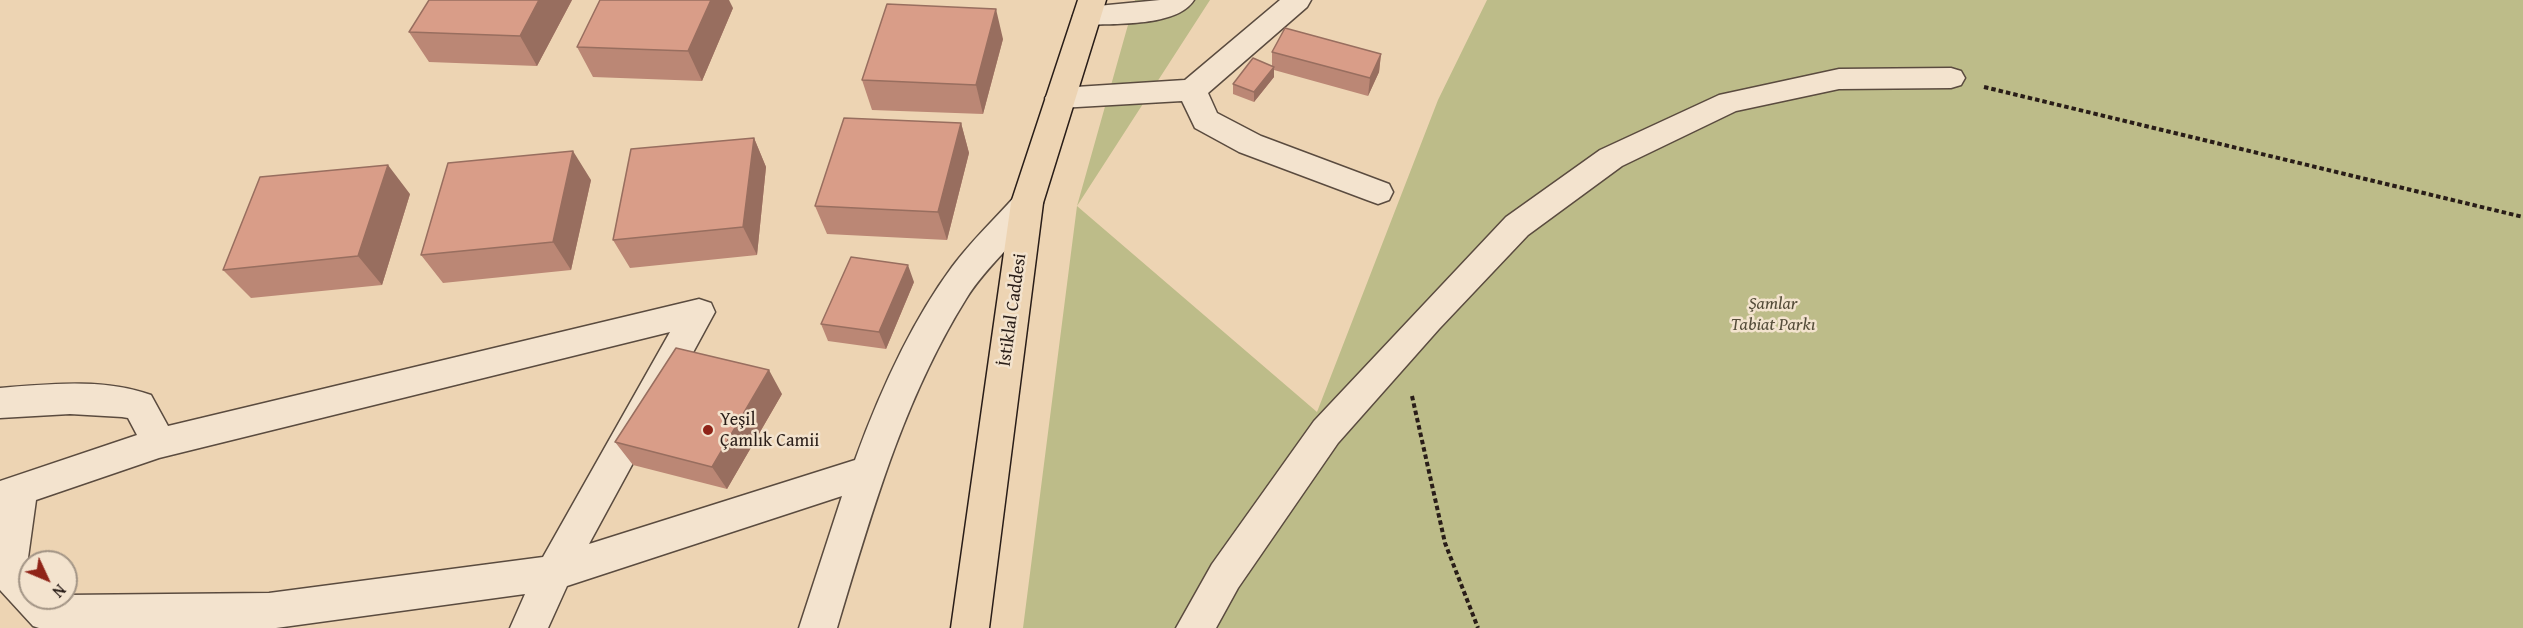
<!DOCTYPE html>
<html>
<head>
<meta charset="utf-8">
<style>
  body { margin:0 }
  #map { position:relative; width:2523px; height:628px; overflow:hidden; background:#edd4b3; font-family:"Gentium Book Plus",serif }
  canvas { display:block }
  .north { position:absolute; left:18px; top:550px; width:60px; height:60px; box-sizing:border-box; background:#f3e3ce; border:2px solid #a29485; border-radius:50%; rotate:134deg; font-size:16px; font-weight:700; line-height:24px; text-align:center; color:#291d18 }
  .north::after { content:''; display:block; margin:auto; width:21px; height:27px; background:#8f2418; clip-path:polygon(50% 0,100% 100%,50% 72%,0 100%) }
</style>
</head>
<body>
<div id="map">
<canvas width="2523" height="628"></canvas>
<div class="north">N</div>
</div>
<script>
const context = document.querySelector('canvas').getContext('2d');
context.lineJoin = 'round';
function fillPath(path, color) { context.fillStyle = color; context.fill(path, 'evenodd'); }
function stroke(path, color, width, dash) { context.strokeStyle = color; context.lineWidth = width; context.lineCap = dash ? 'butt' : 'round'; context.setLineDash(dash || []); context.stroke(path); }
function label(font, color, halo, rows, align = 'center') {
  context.font = font + ' "Gentium Book Plus",serif'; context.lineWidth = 5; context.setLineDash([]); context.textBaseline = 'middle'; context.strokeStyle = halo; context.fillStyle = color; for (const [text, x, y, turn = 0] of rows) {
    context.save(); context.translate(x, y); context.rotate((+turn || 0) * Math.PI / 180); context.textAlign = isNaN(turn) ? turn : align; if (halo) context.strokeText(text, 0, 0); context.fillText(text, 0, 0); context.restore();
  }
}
fillPath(new Path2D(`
  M 1135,0 L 1210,0 L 1077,206 L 1317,412 L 1438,100 L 1487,0 L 2523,0 L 2523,628 L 1023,628 L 1077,206 Z`), '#bdbc89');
const minor = new Path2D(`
  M 1160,0 L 1194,0 C 1177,27 1116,23 1087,25 L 1077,23 L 1073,16 L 1077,9 L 1087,7 Z
  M 1280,0 L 1311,0 L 1307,7 L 1208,93 L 1217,113 L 1261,136 L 1389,184 L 1393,192 L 1389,200 L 1378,204 L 1367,200 L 1239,152 L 1195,128 L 1182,101 L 1060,108 L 1050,105 L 1045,98 L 1050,91 L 1060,88 L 1185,80 Z
  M 1951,68 L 1961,71 L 1965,78 L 1961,85 L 1951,88 L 1839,89 L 1736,111 L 1622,166 L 1528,235 L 1439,329 L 1338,443 L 1238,588 L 1216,628 L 1176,628 L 1212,564 L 1314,421 L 1506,217 L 1600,150 L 1719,95 L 1839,69 Z
  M 1027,191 L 1038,195 L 1043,203 C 1023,238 987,264 966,299 C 903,400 871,515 837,628 L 799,628 L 842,496 L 567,586 L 548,628 L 510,628 L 525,594 L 276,628 L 39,628 L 33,626 L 0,590 L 0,481 L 137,435 L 128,418 L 122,417 L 70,414 L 0,418 L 0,388 C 49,384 104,378 151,395 L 168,426 L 699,299 L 711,303 L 715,312 L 589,544 L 855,460 C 879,394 910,324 952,267 C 971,241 995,219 1016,195 ZM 670,332 L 543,557 L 269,593 L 66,595 L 66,598 L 30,598 L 30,569 L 27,565 L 36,500 L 159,458 Z`);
const major = new Path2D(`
  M 1078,0 L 1106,0 L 1043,203 L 989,628 L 951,628 L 1011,203 Z`);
stroke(minor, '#5a4b3f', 3);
stroke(major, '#291d18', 3);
stroke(new Path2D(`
  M 1984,87 L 2523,217
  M 1412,396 L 1445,543 L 1478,628`), '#291d18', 4, [4.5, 3]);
fillPath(minor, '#f3e3ce');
fillPath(major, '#edd4b3');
fillPath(new Path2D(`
  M 572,0 L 537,66 L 429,62 L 409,32 Z
  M 733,8 L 702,81 L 593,77 L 577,47 Z
  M 1003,39 L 983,114 L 872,110 L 862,80 Z
  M 1272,52 L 1381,54 L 1379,72 L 1368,96 L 1274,70 L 1274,77 L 1254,102 L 1233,94 L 1233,84 L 1272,66 Z
  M 961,123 L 969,153 L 947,240 L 827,234 L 815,206 Z
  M 754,138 L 766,167 L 757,255 L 630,268 L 613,240 Z
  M 591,180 L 571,270 L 443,283 L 421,255 Z
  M 410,194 L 382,285 L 251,298 L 223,270 Z
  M 914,282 L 886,349 L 828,341 L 821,324 Z
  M 782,394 L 727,489 L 633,465 L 615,442 Z`), '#bb8775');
fillPath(new Path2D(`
  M 539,0 L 572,0 L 537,66 L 520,36 Z
  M 711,0 L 729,0 L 733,8 L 702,81 L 688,51 Z
  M 996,9 L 1003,39 L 983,114 L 976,85 Z
  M 1381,54 L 1379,72 L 1368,96 L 1370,78 Z
  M 1274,67 L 1274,77 L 1254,102 L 1254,92 Z
  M 961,123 L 969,153 L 947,240 L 938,212 Z
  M 754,138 L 766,167 L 757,255 L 743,227 Z
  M 573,151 L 591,180 L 571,270 L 553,242 Z
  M 388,165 L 410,194 L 382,285 L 358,256 Z
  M 908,265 L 914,282 L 886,349 L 879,332 Z
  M 769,370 L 782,394 L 727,489 L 712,467 Z`), '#986e5f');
const building = new Path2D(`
  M 429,0 L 539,0 L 520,36 L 409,32 Z
  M 600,0 L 711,0 L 688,51 L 577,47 Z
  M 887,4 L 996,9 L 976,85 L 862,80 Z
  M 1285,28 L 1381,54 L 1370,78 L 1272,52 Z
  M 1253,58 L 1274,67 L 1254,92 L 1233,84 Z
  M 844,118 L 961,123 L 938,212 L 815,206 Z
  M 754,138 L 743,227 L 613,240 L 631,149 Z
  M 573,151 L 553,242 L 421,255 L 448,163 Z
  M 388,165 L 358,256 L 223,270 L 260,177 Z
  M 851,257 L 908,265 L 879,332 L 821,324 Z
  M 676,348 L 769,370 L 712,467 L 615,442 Z`);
fillPath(building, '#d99d88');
stroke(building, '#986e5f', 1.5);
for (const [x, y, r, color] of [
  [708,430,6,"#8f2418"]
]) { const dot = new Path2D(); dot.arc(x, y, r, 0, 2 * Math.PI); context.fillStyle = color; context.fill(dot); stroke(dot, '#f3e3ce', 2); }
label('italic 18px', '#554d3a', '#f3e3ce', [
  ["Şamlar",1773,304],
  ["Tabiat Parkı",1773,325]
]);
label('18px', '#291d18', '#f3e3ce', [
  ["İstiklal Caddesi",1013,310,-82]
]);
label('18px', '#291d18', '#f3e3ce', [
  ["Yeşil",720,420],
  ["Çamlık Camii",720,441]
], 'left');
</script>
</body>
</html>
